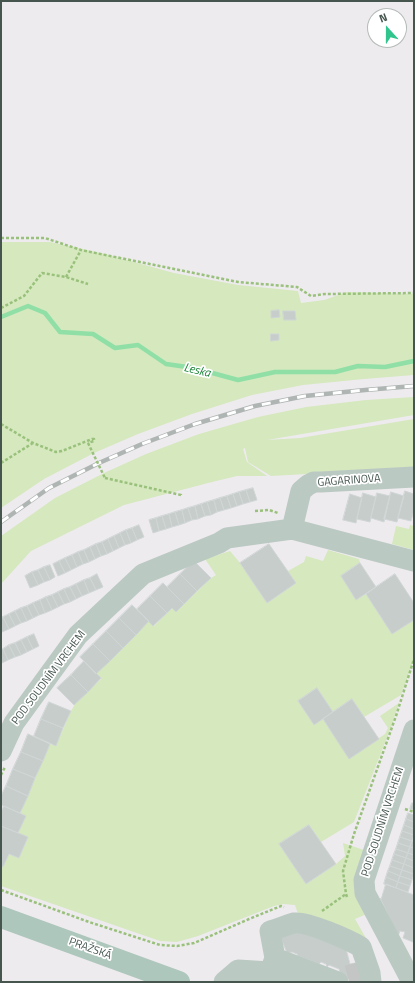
<!DOCTYPE html>
<html>
<head>
<meta charset="utf-8">
<style>
  body { margin:0 }
  #map { position:relative; width:415px; height:983px; overflow:hidden; background:#eeebee; font-family:"Titillium Web",sans-serif }
  canvas { display:block }
  .frame { position:absolute; inset:0; border:2px solid #46564f; pointer-events:none }
  .north { position:absolute; left:367px; top:8px; width:40px; height:40px; box-sizing:border-box; background:#fff; border:1px solid #b5bbb9; border-radius:50%; rotate:339deg; font-size:11px; font-weight:700; line-height:16px; text-align:center; color:#46564f }
  .north::after { content:''; display:block; margin:auto; width:14px; height:18px; background:#2fc58d; clip-path:polygon(50% 0,100% 100%,50% 72%,0 100%) }
</style>
</head>
<body>
<div id="map">
<canvas width="415" height="983"></canvas>
<div class="frame"></div>
<div class="north">N</div>
</div>
<script>
const context = document.querySelector('canvas').getContext('2d');
context.lineJoin = 'round';
function fillPath(path, color) { context.fillStyle = color; context.fill(path, 'evenodd'); }
function stroke(path, color, width, dash) { context.strokeStyle = color; context.lineWidth = width; context.lineCap = dash ? 'butt' : 'round'; context.setLineDash(dash || []); context.stroke(path); }
function label(font, color, halo, rows, align = 'center') {
  context.font = font + ' "Titillium Web",sans-serif'; context.lineWidth = 3.5; context.setLineDash([]); context.textBaseline = 'middle'; context.strokeStyle = halo; context.fillStyle = color; for (const [text, x, y, turn = 0] of rows) {
    context.save(); context.translate(x, y); context.rotate((+turn || 0) * Math.PI / 180); context.textAlign = isNaN(turn) ? turn : align; if (halo) context.strokeText(text, 0, 0); context.fillText(text, 0, 0); context.restore();
  }
}
fillPath(new Path2D(`
  M 1,242 L 50,242 L 101,253 L 174,273 L 238,285 L 298,291 L 301,303 L 324,300 L 347,292 L 414,294 L 414,375 L 364,379 L 303,385 L 252,395 L 192,414 L 138,434 L 94,453 L 44,479 L 1,508 Z
  M 414,397 L 414,415 L 267,440 L 300,438 L 414,419 L 414,468 L 271,476 L 248,462 L 245,448 L 243,449 L 247,462 L 267,476 L 237,476 L 212,482 L 124,505 L 31,551 L 1,584 L 1,536 L 55,498 L 104,473 L 146,454 L 199,434 L 258,417 L 306,407 L 366,400 Z
  M 410,525 L 414,526 L 414,550 L 392,544 L 396,526 L 409,529 Z
  M 328,550 L 359,559 L 360,563 L 341,576 L 356,600 L 366,594 L 392,634 L 414,620 L 414,659 L 401,695 L 364,717 L 352,699 L 333,712 L 317,688 L 298,701 L 314,725 L 323,719 L 349,758 L 385,734 L 388,728 L 380,716 L 399,703 L 391,727 L 354,822 L 321,842 L 309,825 L 279,844 L 306,884 L 336,864 L 345,856 L 343,843 L 364,850 L 369,913 L 355,919 L 367,940 L 298,914 L 295,905 L 283,904 L 274,906 L 198,936 L 177,942 L 160,941 L 1,886 L 1,866 L 3,867 L 9,854 L 19,858 L 28,838 L 18,833 L 26,816 L 20,813 L 50,744 L 56,746 L 71,711 L 75,704 L 101,679 L 96,674 L 149,621 L 154,626 L 172,608 L 176,612 L 211,578 L 216,575 L 205,559 L 230,551 L 240,563 L 267,603 L 296,583 L 288,571 L 304,562 L 306,556 L 323,561 Z`), '#d5e8be');
stroke(new Path2D(`
  M 1,317 L 28,306 L 45,313 L 60,332 L 93,334 L 115,348 L 138,345 L 166,364 L 194,368 L 238,380 L 275,372 L 335,372 L 358,366 L 385,367 L 414,361`), '#90dfa6', 4.5);
const building = new Path2D(`
  M 279,310 L 280,317 L 271,318 L 271,311 Z
  M 283,311 L 295,311 L 296,320 L 284,320 Z
  M 271,334 L 279,334 L 279,340 L 271,341 Z
  M 253,488 L 257,500 L 250,502 L 246,490 Z
  M 246,490 L 250,502 L 243,504 L 239,492 Z
  M 405,491 L 414,494 L 414,511 L 411,521 L 398,518 Z
  M 239,492 L 243,504 L 237,506 L 233,494 Z
  M 391,492 L 404,496 L 397,522 L 384,519 Z
  M 363,493 L 376,497 L 370,522 L 357,519 Z
  M 377,493 L 390,496 L 384,522 L 371,518 Z
  M 233,494 L 237,506 L 231,508 L 227,496 Z
  M 350,494 L 362,498 L 356,523 L 343,520 Z
  M 227,496 L 231,508 L 224,510 L 220,498 Z
  M 220,498 L 224,510 L 217,512 L 214,500 Z
  M 214,500 L 217,512 L 211,515 L 207,502 Z
  M 207,502 L 211,515 L 205,516 L 201,504 Z
  M 201,504 L 205,516 L 198,519 L 195,506 Z
  M 195,506 L 198,519 L 192,520 L 188,508 Z
  M 188,508 L 192,520 L 185,523 L 182,510 Z
  M 182,510 L 185,523 L 179,525 L 175,512 Z
  M 175,512 L 179,525 L 172,527 L 169,514 Z
  M 169,514 L 172,527 L 166,529 L 162,516 Z
  M 162,516 L 166,529 L 159,531 L 156,518 Z
  M 156,518 L 159,531 L 153,533 L 149,520 Z
  M 139,525 L 144,537 L 137,540 L 132,528 Z
  M 132,528 L 137,540 L 131,543 L 126,530 Z
  M 126,530 L 131,543 L 125,545 L 120,533 Z
  M 120,533 L 125,545 L 119,548 L 114,536 Z
  M 114,536 L 119,548 L 113,551 L 108,539 Z
  M 108,539 L 113,551 L 107,554 L 102,542 Z
  M 102,542 L 107,554 L 101,556 L 96,544 Z
  M 96,544 L 101,556 L 95,559 L 90,547 Z
  M 269,544 L 296,583 L 267,603 L 240,563 Z
  M 90,547 L 95,559 L 89,562 L 84,550 Z
  M 84,550 L 89,562 L 83,564 L 78,552 Z
  M 78,552 L 83,564 L 77,567 L 72,555 Z
  M 72,555 L 77,567 L 71,570 L 65,558 Z
  M 65,558 L 71,570 L 65,573 L 59,561 Z
  M 59,561 L 65,573 L 58,576 L 53,564 Z
  M 194,561 L 211,578 L 197,591 L 180,574 Z
  M 360,563 L 376,587 L 356,600 L 341,576 Z
  M 50,565 L 55,577 L 50,580 L 44,567 Z
  M 44,567 L 50,580 L 44,582 L 38,570 Z
  M 38,570 L 44,582 L 38,585 L 32,572 Z
  M 32,572 L 38,585 L 30,588 L 25,576 Z
  M 97,574 L 103,587 L 96,590 L 90,578 Z
  M 180,574 L 197,591 L 184,604 L 167,587 Z
  M 395,574 L 414,603 L 414,620 L 392,634 L 366,594 Z
  M 90,578 L 96,590 L 89,593 L 84,580 Z
  M 84,580 L 89,593 L 82,596 L 76,584 Z
  M 163,583 L 184,604 L 176,612 L 172,608 L 167,613 L 150,596 Z
  M 76,584 L 82,596 L 76,599 L 70,587 Z
  M 70,587 L 76,599 L 70,602 L 64,589 Z
  M 64,589 L 70,602 L 64,604 L 58,592 Z
  M 58,592 L 64,604 L 58,607 L 52,595 Z
  M 52,595 L 58,607 L 52,610 L 46,597 Z
  M 150,596 L 167,613 L 153,626 L 137,609 Z
  M 46,597 L 52,610 L 45,613 L 40,600 Z
  M 40,600 L 45,613 L 39,615 L 33,603 Z
  M 33,603 L 39,615 L 33,618 L 27,606 Z
  M 132,605 L 149,621 L 136,635 L 119,618 Z
  M 27,606 L 33,618 L 27,621 L 21,608 Z
  M 21,608 L 27,621 L 21,623 L 15,611 Z
  M 15,611 L 21,623 L 15,626 L 9,614 Z
  M 9,614 L 15,626 L 9,629 L 3,617 Z
  M 3,617 L 9,629 L 2,632 L 1,628 L 1,618 Z
  M 119,618 L 136,635 L 123,648 L 106,631 Z
  M 106,631 L 123,648 L 110,661 L 93,644 Z
  M 34,634 L 39,646 L 33,649 L 27,637 Z
  M 27,637 L 33,649 L 27,652 L 21,640 Z
  M 21,640 L 27,652 L 21,655 L 15,643 Z
  M 15,643 L 21,655 L 15,657 L 9,645 Z
  M 93,644 L 110,661 L 96,674 L 80,657 Z
  M 9,645 L 15,657 L 8,660 L 3,649 Z
  M 1,649 L 3,649 L 8,660 L 2,663 L 1,660 Z
  M 84,661 L 101,678 L 88,692 L 71,675 Z
  M 71,675 L 88,692 L 74,705 L 57,688 Z
  M 317,688 L 333,712 L 314,725 L 298,701 Z
  M 352,699 L 379,739 L 349,759 L 323,719 Z
  M 49,702 L 71,711 L 63,728 L 41,719 Z
  M 41,719 L 63,728 L 56,746 L 34,736 Z
  M 28,734 L 50,744 L 43,761 L 21,752 Z
  M 21,752 L 43,761 L 35,778 L 13,769 Z
  M 13,769 L 35,778 L 28,796 L 6,786 Z
  M 6,786 L 28,796 L 20,813 L 1,805 L 1,796 Z
  M 412,803 L 414,803 L 414,810 L 410,809 Z
  M 4,806 L 26,816 L 18,833 L 1,826 L 1,812 Z
  M 408,813 L 414,815 L 414,822 L 406,819 Z
  M 406,819 L 414,822 L 414,829 L 404,825 Z
  M 309,825 L 336,864 L 306,884 L 279,844 Z
  M 404,825 L 414,829 L 414,835 L 402,831 Z
  M 1,826 L 28,837 L 19,858 L 9,854 L 3,867 L 1,866 Z
  M 402,831 L 414,835 L 412,841 L 400,837 Z
  M 400,837 L 412,841 L 410,847 L 398,843 Z
  M 412,841 L 414,842 L 414,848 L 410,847 Z
  M 398,843 L 410,847 L 408,853 L 396,849 Z
  M 410,847 L 414,848 L 414,855 L 408,853 Z
  M 396,849 L 408,853 L 406,858 L 394,854 Z
  M 408,853 L 414,855 L 414,861 L 406,858 Z
  M 394,854 L 406,858 L 404,864 L 392,860 Z
  M 406,858 L 414,861 L 414,868 L 404,864 Z
  M 392,860 L 404,864 L 402,870 L 390,866 Z
  M 404,864 L 414,868 L 414,874 L 402,870 Z
  M 390,866 L 402,870 L 400,876 L 388,871 Z
  M 402,870 L 414,874 L 412,880 L 400,876 Z
  M 388,871 L 400,876 L 398,882 L 386,877 Z
  M 400,876 L 412,880 L 410,886 L 398,882 Z
  M 386,877 L 398,882 L 396,888 L 384,884 Z
  M 398,882 L 410,886 L 408,892 L 396,888 Z
  M 386,884 L 414,895 L 413,903 L 414,903 L 413,942 L 403,938 L 405,932 L 400,931 L 398,936 L 380,898 L 381,899 Z
  M 300,929 L 345,945 L 350,964 L 355,963 L 365,982 L 353,982 L 352,978 L 342,980 L 339,969 L 329,965 L 327,967 L 326,964 L 321,962 L 319,964 L 298,956 L 297,954 L 292,952 L 287,953 L 280,936 Z`);
fillPath(building, '#c6cdcb');
stroke(building, '#d0d6d5', 1);
stroke(new Path2D(`
  M 355,963 L 360,982`), '#c4c6c6', 21, [21, 10]);
stroke(new Path2D(`
  M 1,238 L 45,238 L 81,250 L 238,282 L 297,287 L 311,296 L 325,294 L 414,293
  M 66,277 L 81,250
  M 1,308 L 24,296 L 42,273 L 66,277 L 88,284
  M 1,424 L 33,443 L 56,452 L 62,451 L 92,439 L 94,439 L 94,441 L 88,443
  M 1,463 L 33,443
  M 105,478 L 181,495 L 181,497
  M 255,511 L 269,510 L 278,513
  M 1,775 L 5,767
  M 405,809 L 414,812
  M 1,890 L 89,922 L 160,945 L 177,946 L 194,943 L 249,919 L 281,906 L 284,907
  M 347,897 L 346,894 L 343,871 L 354,834 L 396,716 L 414,659
  M 322,911 L 346,894`), '#99c17b', 2.5, [3, 2]);
stroke(new Path2D(`
  M 292,529 L 301,491 L 308,485 L 314,482 L 321,482 L 414,477
  M 1,751 L 14,723 L 78,635 L 143,574 L 219,543 L 227,538 L 292,529 L 414,561
  M 275,958 L 338,982
  M 270,972 L 275,958 L 270,931 C 278,929 286,925 294,923 C 307,921 349,940 361,947 L 370,973 L 371,982
  M 409,976 L 365,893 L 364,880 L 414,730
  M 224,982 L 238,970 L 270,972 L 296,982`), '#bbc9c3', 21);
stroke(new Path2D(`
  M 1,917 L 179,982`), '#aec7bc', 22);
const rail = new Path2D(`
  M 1,522 L 49,488 L 99,463 L 142,444 L 195,424 L 255,406 L 305,396 L 365,390 L 414,386`);
stroke(rail, '#aeb5b3', 4.5);
stroke(rail, '#fff', 3, [9]);
stroke(new Path2D(`
  M 88,443 L 105,478`), '#99c17b', 2.5, [3, 2]);
label('11px', '#46564f', '#fff', [
  ["GAGARINOVA",349,481,-4],
  ["POD SOUDNÍM VRCHEM",49,678,-53],
  ["POD SOUDNÍM VRCHEM",383,822,-72],
  ["PRAŽSKÁ",90,949,20]
]);
label('italic 12px', '#1c8539', '#fff', [
  ["Leska",197,371,13]
]);
</script>
</body>
</html>
